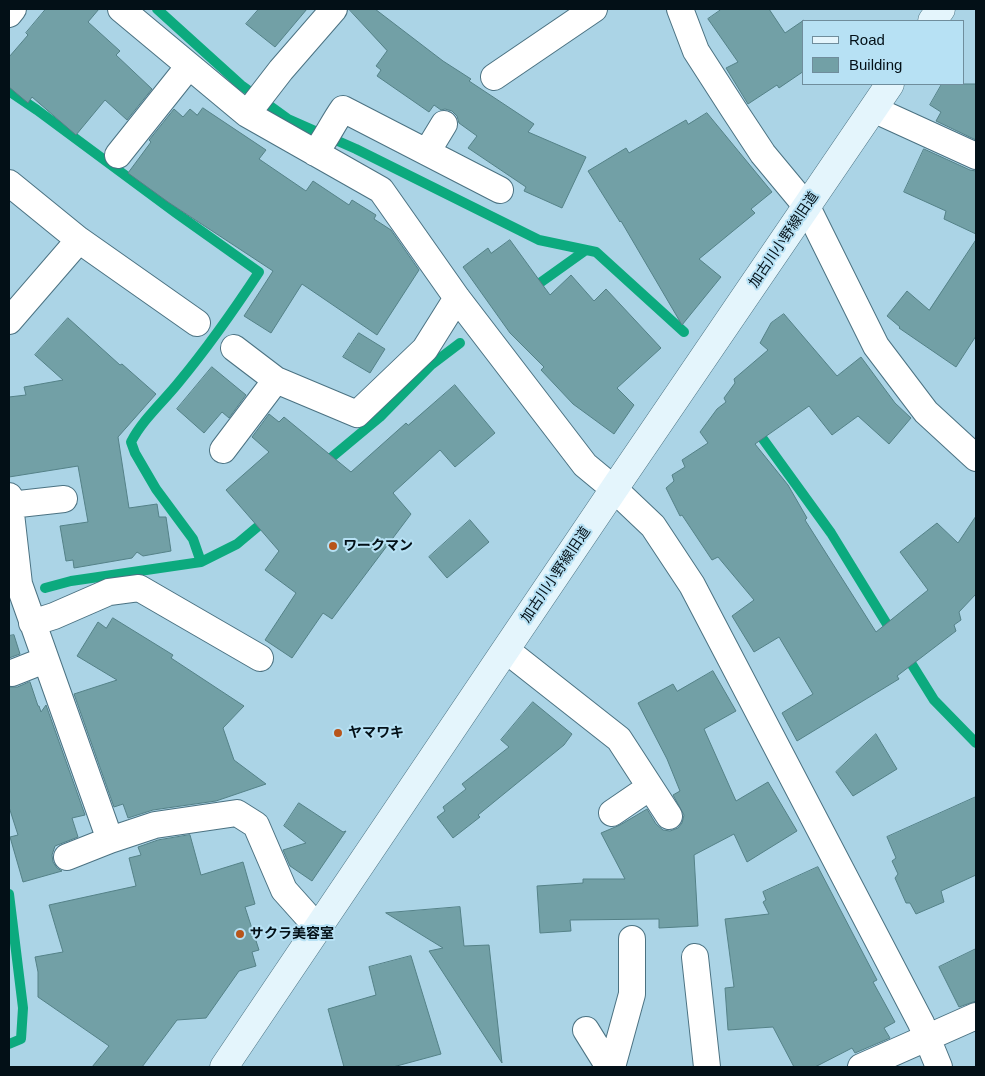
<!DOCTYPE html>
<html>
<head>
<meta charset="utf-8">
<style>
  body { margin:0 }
  #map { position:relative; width:985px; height:1076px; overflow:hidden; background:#abd4e6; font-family:Helvetica,sans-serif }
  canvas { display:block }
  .frame { position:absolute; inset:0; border:10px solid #031017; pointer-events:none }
  .legend { position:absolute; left:802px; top:20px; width:162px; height:65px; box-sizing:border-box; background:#b7e1f4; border:1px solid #6f8d9c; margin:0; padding:6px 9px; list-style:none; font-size:15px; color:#031017 }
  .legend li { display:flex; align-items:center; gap:10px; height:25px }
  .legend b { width:25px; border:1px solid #6f8d9c }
</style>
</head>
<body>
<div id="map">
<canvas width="985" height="1076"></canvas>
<div class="frame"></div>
<ul class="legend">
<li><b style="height:6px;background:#e4f5fc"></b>Road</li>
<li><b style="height:14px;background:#72a0a6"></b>Building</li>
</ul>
</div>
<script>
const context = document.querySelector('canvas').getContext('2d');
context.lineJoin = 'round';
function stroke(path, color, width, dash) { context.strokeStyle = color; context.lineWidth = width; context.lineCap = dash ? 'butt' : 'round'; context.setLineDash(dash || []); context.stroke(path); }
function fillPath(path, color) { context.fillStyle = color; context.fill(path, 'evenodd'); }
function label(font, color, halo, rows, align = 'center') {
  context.font = font + ' Helvetica,"Noto Sans JP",sans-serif'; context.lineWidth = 4; context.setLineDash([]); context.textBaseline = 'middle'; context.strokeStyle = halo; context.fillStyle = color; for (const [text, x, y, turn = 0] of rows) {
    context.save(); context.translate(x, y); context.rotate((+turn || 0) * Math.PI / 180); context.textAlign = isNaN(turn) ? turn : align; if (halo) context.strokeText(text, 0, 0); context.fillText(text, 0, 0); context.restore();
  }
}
stroke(new Path2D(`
  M 157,9 L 241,85 L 288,119 L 356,149 L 539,240 L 596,252 L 684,332
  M 9,91 L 37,110 L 176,213 L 259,272 C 234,310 208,347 179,382 C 163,402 143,419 131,442 L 135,453 L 156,489 L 193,539 L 201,562
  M 530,290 L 586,250
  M 755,428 L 831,533 L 893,634
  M 324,466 L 332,457 L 380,417 L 431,365 L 460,343
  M 45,588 L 71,581 L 201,562 L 237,544 L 268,518
  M 906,655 L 934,700 L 976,743
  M 9,894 L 23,1008 L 21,1039 L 9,1044`), '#0caa7e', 10);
const building = new Path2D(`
  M 46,9 L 99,9 L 88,22 L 120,51 L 116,55 L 152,89 L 127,120 L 105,100 L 76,135 L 32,97 L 28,103 L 9,87 L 9,57 L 28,35 L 26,33 Z
  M 259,9 L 307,9 L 275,47 L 246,24 Z
  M 349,9 L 375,9 L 443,61 L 471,79 L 469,81 L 534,124 L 528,132 L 586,157 L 562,208 L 524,191 L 526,187 L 468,148 L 477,136 L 459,123 L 457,116 L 452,111 L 445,109 L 441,110 L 434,105 L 429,112 L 377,76 L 381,70 L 376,66 L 387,51 Z
  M 722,9 L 769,9 L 785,33 L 804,20 L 804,71 L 779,88 L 777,85 L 748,104 L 726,68 L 738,62 L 708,19 Z
  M 942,84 L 976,84 L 976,140 L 936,121 L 941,112 L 930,105 Z
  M 203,108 L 266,150 L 259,159 L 306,191 L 313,181 L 349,205 L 352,200 L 376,215 L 374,219 L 391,230 L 419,270 L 377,335 L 302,284 L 271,333 L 244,316 L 273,271 L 168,202 L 128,173 L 151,142 L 149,140 L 174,109 L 183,117 L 190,109 L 197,115 Z
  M 707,113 L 772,192 L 751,209 L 755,213 L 699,259 L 721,277 L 682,325 L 621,221 L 620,222 L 588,171 L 626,148 L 629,153 L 686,120 L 688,124 Z
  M 924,149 L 970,170 L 976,171 L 976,234 L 944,219 L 946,211 L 904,192 Z
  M 510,240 L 550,295 L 571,275 L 594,301 L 606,289 L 661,348 L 617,388 L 634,405 L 614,434 L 573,404 L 541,370 L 544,367 L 510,333 L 463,267 L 488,248 L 491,253 Z
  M 976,240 L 976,336 L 956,367 L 899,328 L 900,327 L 887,316 L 907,291 L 929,310 Z
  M 784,314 L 837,376 L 861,357 L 895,403 L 911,418 L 889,444 L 858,416 L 832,435 L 809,406 L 755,444 L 788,485 L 807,518 L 805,520 L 876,632 L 928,590 L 900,552 L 937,523 L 958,543 L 976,516 L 976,594 L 959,612 L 961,620 L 954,625 L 956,631 L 897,676 L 899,679 L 797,741 L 782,713 L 813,694 L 779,637 L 754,652 L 732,616 L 754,600 L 718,557 L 712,560 L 682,515 L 680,516 L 666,488 L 674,481 L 672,475 L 685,467 L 682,460 L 708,443 L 700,432 L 717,409 L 726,402 L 724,398 L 735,383 L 734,379 L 768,350 L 760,343 L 771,323 Z
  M 68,318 L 120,365 L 122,364 L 156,394 L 118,437 L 129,508 L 157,504 L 159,517 L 166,517 L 171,551 L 143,556 L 137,552 L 132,558 L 74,568 L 73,560 L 66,561 L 60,526 L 88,522 L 78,466 L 9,477 L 9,397 L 26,395 L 24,387 L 63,380 L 35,355 Z
  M 359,333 L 385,349 L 370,373 L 343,357 Z
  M 212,367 L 246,395 L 229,418 L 222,412 L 204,433 L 177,409 Z
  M 455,385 L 495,433 L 455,467 L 440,450 L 393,493 L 411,514 L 332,619 L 323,613 L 292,658 L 265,640 L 296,593 L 265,570 L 279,551 L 226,490 L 269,452 L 252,437 L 269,414 L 279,422 L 284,417 L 351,472 L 406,423 L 408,425 Z
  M 470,520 L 489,542 L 447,578 L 429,557 Z
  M 113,618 L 173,655 L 171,658 L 244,706 L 223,728 L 234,760 L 266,784 L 216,801 L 153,810 L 128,818 L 123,804 L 114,807 L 74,694 L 117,680 L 77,656 L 98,622 L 106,628 Z
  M 14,635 L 20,654 L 9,658 L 9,636 Z
  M 713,671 L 736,711 L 704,729 L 736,801 L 768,782 L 797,831 L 747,862 L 734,834 L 694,855 L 698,926 L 659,928 L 659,919 L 570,920 L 571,931 L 540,933 L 537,886 L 583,883 L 583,879 L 625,879 L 601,833 L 620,825 L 647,809 L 656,824 L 663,830 L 670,831 L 678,828 L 682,823 L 684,815 L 673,795 L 680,791 L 667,759 L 638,703 L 673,684 L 677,691 Z
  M 30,682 L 38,706 L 39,706 L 41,712 L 46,705 L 85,815 L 72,818 L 78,837 L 55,846 L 52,855 L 53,862 L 57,868 L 62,871 L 23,882 L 10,837 L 18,835 L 9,807 L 9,687 L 17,687 Z
  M 533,702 L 572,734 L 564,745 L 478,815 L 480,817 L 453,838 L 437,817 L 445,811 L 443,807 L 466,789 L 462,784 L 509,747 L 501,740 Z
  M 876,734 L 897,769 L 853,796 L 836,772 Z
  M 976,797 L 976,875 L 941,891 L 944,902 L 916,914 L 910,903 L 906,903 L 895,878 L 898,874 L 892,861 L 896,858 L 887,837 Z
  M 299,803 L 343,832 L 346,831 L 312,881 L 290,866 L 283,850 L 306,843 L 284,826 Z
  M 190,835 L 201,875 L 243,862 L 255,904 L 245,907 L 259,950 L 252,952 L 256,966 L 239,971 L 206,1018 L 177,1020 L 142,1067 L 92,1067 L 109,1046 L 38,997 L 38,972 L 35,957 L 63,952 L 49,905 L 136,886 L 129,858 L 141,855 L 138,847 L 158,840 Z
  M 818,867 L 877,980 L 873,982 L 895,1022 L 884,1028 L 890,1038 L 855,1053 L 852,1048 L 815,1067 L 794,1067 L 773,1027 L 728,1030 L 725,988 L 734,987 L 725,919 L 769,914 L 763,902 L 766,900 L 763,892 Z
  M 460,907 L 464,946 L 489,945 L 502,1063 L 429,951 L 443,948 L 386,913 Z
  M 976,949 L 976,1001 L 959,1007 L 939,967 Z
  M 411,956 L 441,1054 L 393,1067 L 344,1067 L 328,1009 L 376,995 L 369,967 Z`);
fillPath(building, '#72a0a6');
stroke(building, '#548187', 1);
const street = new Path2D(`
  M 121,9 L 247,114 L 381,190 L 457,298 L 585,465 L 614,489 L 653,526 L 692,585 L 921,1023 L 939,1067
  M 680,9 L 696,51 L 734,110 L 763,154 L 807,207 L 876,346 L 926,412 L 976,458
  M 9,14 L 13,9
  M 494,77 L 594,9
  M 873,109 L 976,156
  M 247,114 L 281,70 L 334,9
  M 427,152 L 444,124
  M 315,153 C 326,139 333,123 343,109 L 500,190
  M 118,155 L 189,66
  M 9,183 L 79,240 L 197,323
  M 9,321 L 79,240
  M 234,348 L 276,380 L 357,414 L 425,349 L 457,298
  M 223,450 L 276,380
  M 9,496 L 19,584 L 110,840 L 155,825 L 237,813 L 256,825 L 284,890 L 318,928
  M 10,505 L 64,499
  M 32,623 L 54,616 L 109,592 L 139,588 L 260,658
  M 506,650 L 619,739 L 669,816
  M 12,673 L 45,660
  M 612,813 L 650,787
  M 67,857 L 110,840
  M 695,957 L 707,1067
  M 586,1030 L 609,1067
  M 612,1067 L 632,994 L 632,939
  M 861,1067 L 976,1016`);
const secondary = new Path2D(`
  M 932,21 L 941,9
  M 224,1067 L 614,489 L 890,84`);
stroke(street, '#4b7282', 28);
stroke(secondary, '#4b7282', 29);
stroke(street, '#fff', 26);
stroke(secondary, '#e4f5fc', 28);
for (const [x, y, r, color] of [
  [333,546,5,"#b8551b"],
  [338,733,5,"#b8551b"],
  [240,934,5,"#b8551b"]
]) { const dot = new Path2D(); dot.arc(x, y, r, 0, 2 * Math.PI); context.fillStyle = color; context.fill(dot); stroke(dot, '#b7e1f4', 2); }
label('14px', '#031017', '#b7e1f4', [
  ["加古川小野線旧道",784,240,-56],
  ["加古川小野線旧道",556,575,-56]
]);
label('bold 14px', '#031017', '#b7e1f4', [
  ["ワークマン",343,546],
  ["ヤマワキ",348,733],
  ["サクラ美容室",250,934]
], 'left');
</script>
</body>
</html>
